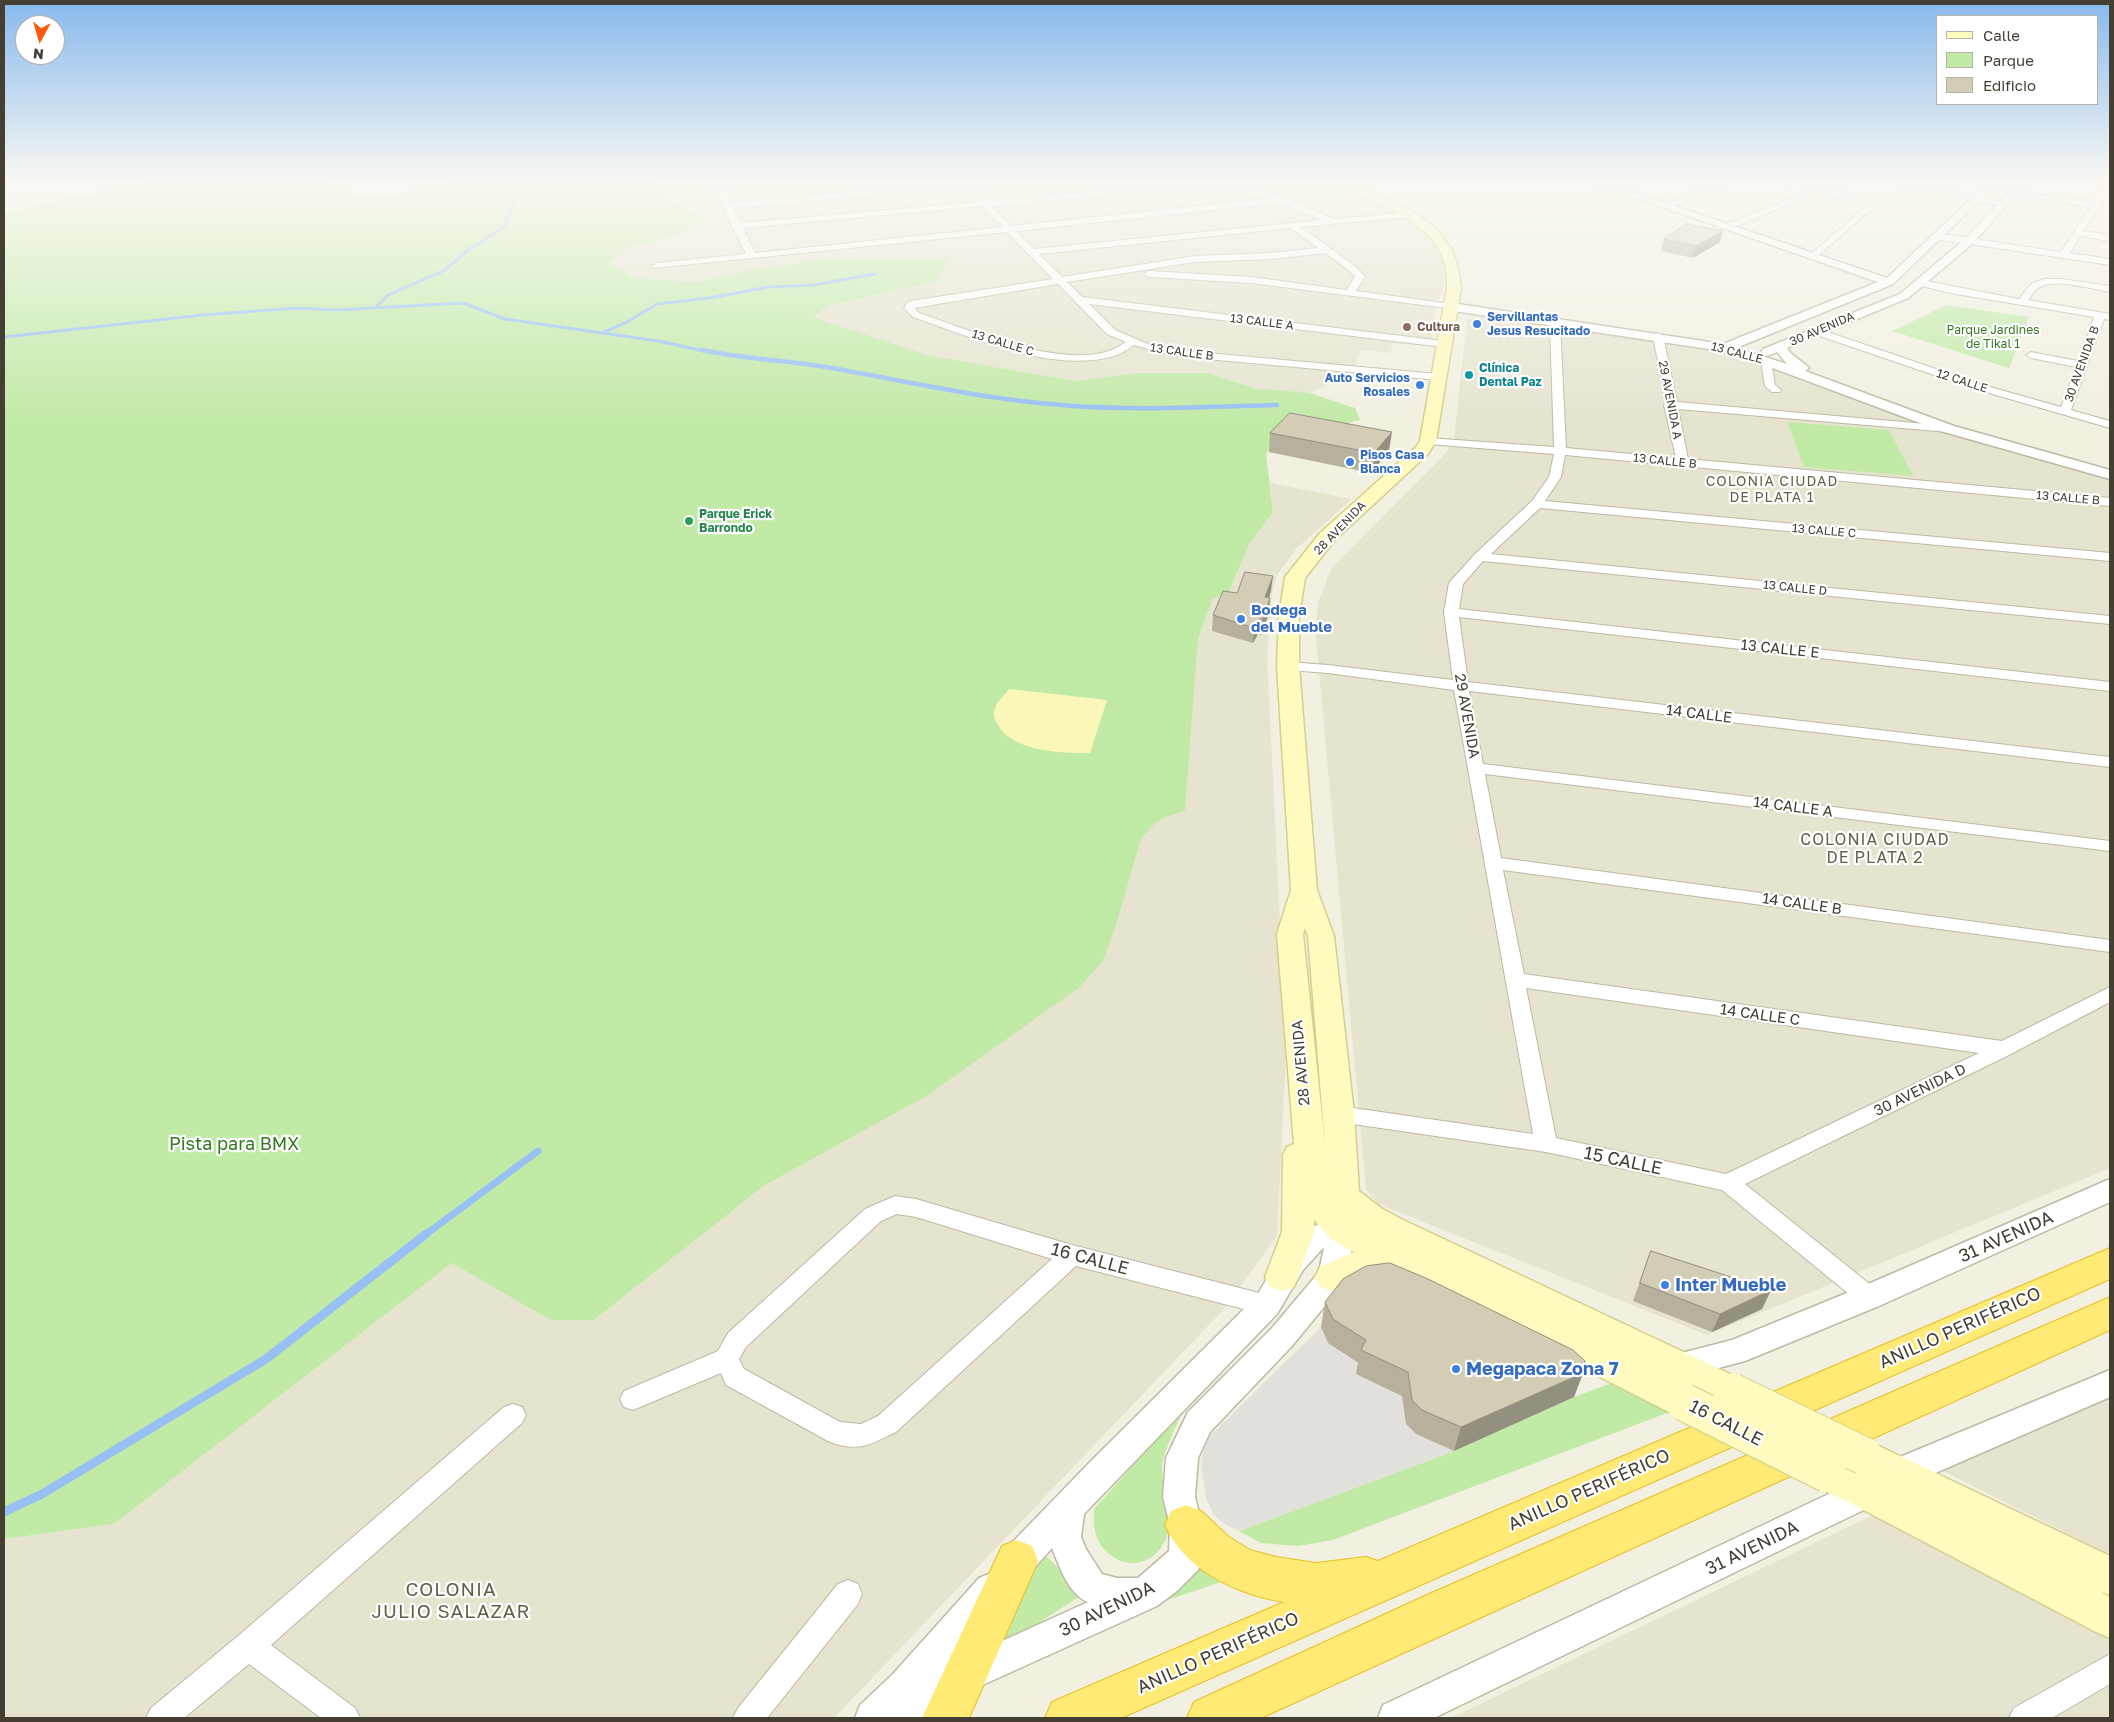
<!DOCTYPE html>
<html>
<head>
<meta charset="utf-8">
<style>
  body { margin:0 }
  #map { position:relative; width:2114px; height:1722px; overflow:hidden; background:#f2f0e1; font-family:"Golos Text",sans-serif }
  canvas { display:block }
  .frame { position:absolute; inset:0; border:5px solid #443f32; pointer-events:none }
  .legend { position:absolute; left:1936px; top:15px; width:162px; height:90px; box-sizing:border-box; background:#fff; border:1px solid #b4b2ad; margin:0; padding:6px 9px; list-style:none; font-size:15px; color:#443f32 }
  .legend li { display:flex; align-items:center; gap:10px; height:25px }
  .legend b { width:25px; border:1px solid #b4b2ad }
  .north { position:absolute; left:15px; top:15px; width:50px; height:50px; box-sizing:border-box; background:#fff; border:1px solid #b4b2ad; border-radius:50%; rotate:186deg; font-size:14px; font-weight:700; line-height:20px; text-align:center; color:#443f32 }
  .north::after { content:''; display:block; margin:auto; width:18px; height:22px; background:#ff570b; clip-path:polygon(50% 0,100% 100%,50% 72%,0 100%) }
</style>
</head>
<body>
<div id="map">
<canvas width="2114" height="1722"></canvas>
<div class="frame"></div>
<ul class="legend">
<li><b style="height:6px;background:#fffabe"></b>Calle</li>
<li><b style="height:14px;background:#c1eaa7"></b>Parque</li>
<li><b style="height:14px;background:#d4cdb6"></b>Edificio</li>
</ul>
<div class="north">N</div>
</div>
<script>
const context = document.querySelector('canvas').getContext('2d');
context.lineJoin = 'round';
function fillPath(path, color) { context.fillStyle = color; context.fill(path, 'evenodd'); }
function stroke(path, color, width, dash) { context.strokeStyle = color; context.lineWidth = width; context.lineCap = dash ? 'butt' : 'round'; context.setLineDash(dash || []); context.stroke(path); }
function label(font, color, halo, rows, align = 'center') {
  context.font = font + ' "Golos Text",sans-serif'; context.lineWidth = 4.5; context.setLineDash([]); context.textBaseline = 'middle'; context.strokeStyle = halo; context.fillStyle = color; for (const [text, x, y, turn = 0] of rows) {
    context.save(); context.translate(x, y); context.rotate((+turn || 0) * Math.PI / 180); context.textAlign = isNaN(turn) ? turn : align; if (halo) context.strokeText(text, 0, 0); context.fillText(text, 0, 0); context.restore();
  }
}
fillPath(new Path2D(`
  M 655,181 L 1313,181 L 1376,201 L 1411,218 L 1431,232 L 1443,254 L 1448,272 L 1436,311 L 1431,347 L 1394,343 L 1390,353 L 1360,350 L 1351,375 L 1310,393 L 1254,388 L 1208,373 L 1137,373 L 1076,381 L 931,356 L 812,317 L 828,306 L 936,281 L 747,271 L 696,282 L 633,278 L 607,264 L 629,247 L 672,237 L 705,219 L 680,208 L 664,197 Z
  M 1482,317 L 1714,350 L 1747,358 L 1894,414 L 2110,478 L 2110,1168 L 1707,1335 L 1378,1204 L 1366,1189 L 1316,637 L 1318,603 L 1331,569 L 1444,455 L 1454,441 L 1467,319 Z
  M 1270,483 L 1352,499 L 1296,549 L 1277,575 L 1272,592 L 1267,655 L 1286,1051 L 1277,1236 L 1222,1311 L 834,1718 L 4,1718 L 4,1539 L 114,1524 L 452,1263 L 550,1320 L 594,1320 L 765,1185 L 925,1097 L 1117,922 L 1141,839 L 1156,823 L 1166,817 L 1185,811 L 1198,639 L 1213,598 L 1229,594 L 1249,544 L 1273,512 Z
  M 2110,1383 L 2110,1555 L 1943,1471 Z
  M 1875,1514 L 2110,1633 L 2110,1718 L 1451,1718 Z`), '#e6e3cf');
fillPath(new Path2D(`
  M 148,181 L 322,181 L 375,200 L 451,181 L 655,181 C 669,205 681,208 706,219 L 672,237 L 629,247 L 608,264 L 633,278 L 696,282 L 747,271 L 821,260 L 948,259 L 936,281 L 828,306 L 813,317 L 931,356 L 1076,381 L 1137,373 L 1208,373 L 1254,388 L 1310,393 L 1355,408 L 1360,420 L 1275,440 L 1266,454 L 1273,512 L 1249,544 L 1228,595 L 1213,598 L 1198,639 L 1185,811 L 1166,817 L 1156,823 L 1141,839 L 1117,922 L 1103,961 L 1080,987 L 925,1097 L 765,1185 L 594,1320 L 550,1320 L 452,1263 L 114,1524 L 4,1539 L 4,213 Z
  M 1947,305 L 2029,317 L 2009,368 L 1892,331 Z
  M 1787,422 L 1889,430 L 1913,476 L 1804,467 Z
  M 1617,1381 L 1672,1411 L 1333,1540 L 1298,1546 L 1261,1543 L 1239,1531 L 1454,1451 L 1574,1397 Z
  M 1183,1410 C 1177,1424 1162,1454 1162,1468 C 1162,1484 1171,1500 1171,1517 C 1171,1521 1169,1527 1168,1532 C 1160,1564 1127,1574 1104,1549 C 1094,1539 1093,1522 1094,1509 Z
  M 1042,1552 L 1085,1593 L 1001,1647 Z
  M 1207,1556 L 1239,1576 L 1132,1612 Z`), '#c1eaa7');
fillPath(new Path2D(`
  M 1009,689 L 1107,700 L 1090,753 C 1062,753 1010,752 997,723 C 994,718 993,714 995,708 C 997,701 1005,695 1009,689 Z`), '#faf7b9');
fillPath(new Path2D(`
  M 1321,1327 L 1328,1343 L 1407,1399 L 1406,1424 L 1416,1434 L 1454,1451 L 1239,1531 L 1226,1525 L 1214,1515 L 1206,1498 L 1201,1465 L 1204,1449 L 1211,1435 Z`), '#e2e0db');
stroke(new Path2D(`
  M 376,307 L 388,295 L 443,271 L 469,250 L 505,226 L 514,200 L 533,181
  M 604,332 L 627,322 L 657,304 L 709,298 L 769,287 L 814,285 L 875,274
  M 4,337 L 203,315 L 296,308 L 336,310 L 463,303 L 505,319 L 658,341 L 708,352`), '#98c0f4', 3);
stroke(new Path2D(`
  M 702,350 C 743,359 785,360 826,367 C 905,381 982,399 1061,405 C 1133,411 1205,407 1277,405`), '#98c0f4', 4.5);
stroke(new Path2D(`
  M 425,1235 L 538,1151`), '#98c0f4', 7);
stroke(new Path2D(`
  M 4,1512 L 42,1494 L 266,1359 L 426,1234`), '#98c0f4', 9);
const minor = new Path2D(`
  M 713,181 L 741,181 L 737,183 L 723,185 L 731,203 L 959,182 L 958,181 L 1003,181 L 999,183 L 971,186 L 987,201 L 1218,181 L 1286,198 L 1334,219 L 1411,212 L 1412,214 L 1408,217 L 1301,227 L 1356,267 L 1365,277 L 1356,291 L 1451,304 L 1454,305 L 1454,309 L 1251,283 L 1149,277 L 1144,274 L 1149,271 L 1251,277 L 1347,290 L 1355,277 L 1350,271 L 1325,253 L 1271,259 L 1195,262 L 1067,282 L 1082,297 L 1443,341 L 1448,344 L 1443,347 L 1089,304 L 1115,330 L 1150,345 L 1174,350 L 1438,374 L 1443,377 L 1438,380 L 1174,356 L 1134,345 C 1128,349 1121,354 1114,356 C 1052,374 971,337 913,317 L 904,308 L 908,302 L 911,301 L 1053,279 L 1007,232 L 654,268 L 652,266 L 657,263 L 746,254 L 732,226 ZM 1216,185 L 1266,199 L 1011,226 L 991,206 ZM 963,187 L 978,202 L 741,223 L 734,208 ZM 1278,203 L 1322,220 L 1034,249 L 1016,231 ZM 982,206 L 1003,227 L 755,253 L 743,228 ZM 1291,228 L 1318,248 L 1271,253 L 1195,256 L 1062,277 L 1039,254 ZM 1058,284 L 1107,334 L 1126,342 C 1121,345 1115,349 1109,351 C 1058,368 969,330 919,313 L 914,308 Z
  M 1614,181 L 1625,181 L 1608,188 L 1604,186 Z
  M 1724,181 L 1735,181 L 1668,208 L 1661,206 Z
  M 1771,181 C 1790,180 1862,194 1875,206 L 1813,260 L 1810,259 L 1810,255 L 1866,206 L 1856,202 L 1816,193 L 1730,229 L 1724,229 L 1724,225 L 1807,191 Z
  M 1878,181 L 1893,181 L 2002,202 L 2006,204 L 2002,206 L 1882,183 Z
  M 2107,184 L 2110,184 L 2110,191 L 2083,231 L 2110,235 L 2110,241 L 2080,236 L 2070,253 L 2110,259 L 2110,265 L 1936,239 L 1932,236 L 1936,233 L 2061,252 L 2090,207 L 2014,194 L 2010,192 L 2014,190 L 2093,202 Z
  M 2043,279 L 2062,279 L 2110,286 L 2110,292 C 2093,289 2057,279 2042,286 C 2036,288 2032,295 2028,300 L 2110,314 L 2110,320 L 2104,319 L 2071,410 L 2110,421 L 2110,428 L 1975,389 L 1811,333 L 1810,331 L 1815,328 L 1819,329 L 1983,385 L 2061,407 L 2076,367 L 2031,358 L 2026,355 L 2031,352 L 2078,361 L 2094,317 L 1950,293 L 1918,285 L 1916,283 L 1921,280 L 2019,299 L 2031,284 Z
  M 1555,320 L 1560,323 L 1566,448 L 1676,458 L 1664,405 L 1666,403 L 1653,336 L 1658,333 L 1663,336 L 1677,402 L 1949,426 L 1955,429 L 1949,432 L 1678,409 L 1688,459 L 2110,498 L 2110,506 L 1565,455 L 1561,477 L 1545,501 L 2110,553 L 2110,561 L 1540,508 L 1491,554 L 2110,616 L 2110,624 L 1483,561 L 1463,584 L 1459,609 L 2110,682 L 2110,691 L 1459,617 L 1468,682 L 2110,757 L 2110,767 L 1469,691 L 1483,764 L 2110,841 L 2110,851 L 1485,774 L 1501,858 L 2110,940 L 2110,952 L 1503,870 L 1524,974 L 2002,1041 L 2110,987 L 2110,1002 L 2011,1054 L 1745,1184 L 1877,1290 L 1881,1297 L 1877,1304 L 1869,1307 L 1861,1304 L 1722,1190 L 1546,1152 L 1339,1122 L 1332,1120 L 1328,1114 L 1332,1108 L 1339,1106 L 1533,1134 L 1454,690 L 1328,673 L 1288,670 L 1283,669 L 1281,666 L 1283,663 L 1288,662 L 1328,665 L 1453,680 L 1444,612 L 1449,583 L 1475,554 L 1532,501 L 1549,477 L 1554,454 L 1428,444 L 1422,441 L 1428,438 L 1554,447 L 1550,323 ZM 1526,988 L 1979,1053 L 1726,1174 L 1556,1138 Z
  M 1766,358 L 1771,361 L 1775,385 L 1781,390 L 1780,392 L 1772,392 L 1765,386 L 1761,361 Z
  M 895,1196 L 916,1199 L 1072,1245 L 1267,1295 L 1275,1298 L 1279,1305 L 1275,1312 L 1267,1315 L 1076,1266 L 896,1432 C 869,1445 858,1453 828,1441 L 726,1385 L 721,1373 L 633,1410 L 624,1407 L 620,1399 L 624,1391 L 718,1351 L 728,1333 L 865,1209 ZM 897,1214 L 916,1217 L 1052,1259 L 878,1416 L 861,1424 L 840,1422 L 744,1369 L 739,1359 L 746,1347 L 881,1221 Z
  M 513,1404 L 522,1407 L 526,1415 L 522,1423 L 271,1645 L 355,1708 L 360,1718 L 321,1718 L 249,1664 L 184,1718 L 146,1718 L 151,1708 L 238,1636 L 504,1407 Z
  M 848,1580 L 858,1584 L 862,1594 L 858,1604 L 767,1718 L 733,1718 L 738,1708 L 838,1584 Z
  M 2110,1654 L 2110,1684 L 2052,1718 L 2009,1718 L 2014,1708 Z`);
const tertiary = new Path2D(`
  M 1587,181 L 1601,181 L 1887,278 L 1990,181 L 2000,181 L 1893,284 L 1736,348 L 1787,364 L 1777,352 L 1767,356 L 1761,352 L 1763,349 L 1900,294 L 1964,240 L 2019,181 L 2029,181 L 1972,244 L 1908,298 L 1787,348 C 1793,358 1802,360 1809,368 L 1805,371 L 1954,426 L 2110,470 L 2110,479 L 1944,432 L 1762,364 L 1722,351 L 1447,310 L 1445,307 L 1447,304 L 1451,303 L 1723,344 L 1878,282 Z
  M 2110,1179 L 2110,1202 L 1879,1306 L 1745,1361 L 1677,1379 L 1666,1375 L 1662,1366 L 1666,1357 L 1732,1340 L 1859,1288 Z
  M 1342,1207 L 1352,1210 L 1356,1221 L 1364,1224 L 1368,1232 L 1364,1240 L 1353,1243 L 1346,1277 L 1342,1285 L 1292,1346 L 1210,1432 L 1198,1458 L 1195,1497 L 1202,1525 L 1203,1558 L 1198,1570 L 1177,1591 L 1157,1606 L 976,1688 L 926,1718 L 855,1718 L 860,1705 L 892,1675 L 979,1578 L 991,1573 L 1001,1577 L 996,1566 L 1001,1554 L 1092,1460 L 1257,1296 C 1275,1264 1292,1233 1328,1220 L 1332,1210 ZM 1324,1247 L 1319,1272 L 1272,1328 L 1188,1412 L 1166,1458 L 1163,1497 L 1170,1525 L 1169,1551 L 1138,1578 L 1117,1578 L 1102,1574 L 1086,1549 L 1081,1537 L 1084,1514 L 1277,1314 L 1303,1270 ZM 1052,1548 C 1059,1566 1069,1595 1088,1602 L 945,1667 L 1003,1602 L 1008,1590 L 1003,1578 L 1013,1582 L 1025,1578 Z
  M 2110,1370 L 2110,1397 L 1910,1484 L 1878,1503 L 1434,1718 L 1378,1718 L 1383,1705 L 1856,1481 L 1888,1462 Z`);
const secondary = new Path2D(`
  M 1316,181 C 1356,179 1426,209 1448,244 C 1457,258 1459,272 1461,288 L 1436,441 L 1428,454 L 1334,541 L 1305,578 L 1299,616 L 1299,666 L 1317,890 L 1334,936 L 1354,1114 L 1359,1191 L 1381,1208 L 1399,1218 L 1745,1381 L 1750,1392 L 1745,1403 L 1732,1408 L 1698,1393 L 1702,1402 L 1697,1413 L 1684,1418 L 1671,1413 L 1406,1279 C 1393,1284 1380,1275 1366,1277 C 1354,1278 1343,1287 1332,1291 L 1320,1287 L 1315,1277 L 1320,1267 L 1354,1252 L 1331,1239 L 1314,1220 L 1314,1232 L 1294,1287 L 1282,1291 L 1270,1287 L 1265,1277 L 1282,1232 L 1283,1155 L 1287,1147 L 1294,1144 L 1277,934 L 1291,890 L 1277,666 L 1279,616 L 1285,577 L 1320,533 L 1416,447 L 1420,441 L 1447,288 C 1447,281 1447,272 1445,265 C 1433,215 1360,196 1318,183 ZM 1305,928 L 1308,936 L 1325,1145 L 1303,934 Z
  M 1864,1439 L 2110,1556 L 2110,1595 L 2100,1591 L 2110,1597 L 2110,1638 L 2096,1632 L 1854,1505 L 1815,1486 L 1809,1474 L 1815,1462 L 1828,1456 L 1850,1465 L 1846,1456 L 1851,1444 Z`);
const trunk = new Path2D(`
  M 2110,1248 L 2110,1279 L 1121,1718 L 1045,1718 L 1052,1702 L 1284,1602 C 1238,1595 1184,1570 1165,1525 L 1171,1511 L 1186,1505 L 1201,1511 L 1229,1537 L 1250,1550 L 1276,1557 L 1316,1563 L 1366,1557 L 1378,1561 Z
  M 2110,1297 L 2110,1330 L 1261,1718 L 1187,1718 L 1194,1702 L 1427,1595 Z
  M 1017,1540 L 1032,1546 L 1038,1561 L 969,1718 L 922,1718 L 1002,1546 Z`);
stroke(minor, '#beb9a4', 2);
stroke(tertiary, '#beb9a4', 3);
stroke(secondary, '#d5ce8e', 3);
stroke(trunk, '#e7bf27', 2);
fillPath(minor, '#fff');
fillPath(tertiary, '#fff');
fillPath(secondary, '#fffabe');
fillPath(trunk, '#ffea76');
const secondaryBridge = new Path2D(`
  M 1732,1392 L 1864,1456
  M 1684,1402 L 1828,1474`);
stroke(secondaryBridge, '#d5ce8e', 39, []);
stroke(secondaryBridge, '#fffabe', 37);
fillPath(new Path2D(`
  M 1723,231 L 1720,242 L 1693,258 L 1661,251 L 1664,239 Z
  M 1270,433 L 1389,451 L 1371,473 L 1269,452 Z
  M 1271,591 L 1269,598 L 1269,613 L 1261,635 L 1258,634 L 1253,643 L 1212,631 L 1213,615 Z
  M 1651,1251 L 1771,1290 L 1762,1309 L 1712,1332 L 1633,1301 Z
  M 1325,1302 L 1583,1373 L 1574,1397 L 1454,1451 L 1416,1434 L 1406,1424 L 1402,1396 L 1356,1374 L 1358,1363 L 1328,1343 L 1321,1327 Z`), '#b6b09d');
fillPath(new Path2D(`
  M 1723,231 L 1720,242 L 1693,258 L 1696,246 Z
  M 1392,432 L 1389,451 L 1371,473 L 1374,453 Z
  M 1273,576 L 1271,591 L 1264,612 L 1265,597 Z
  M 1270,598 L 1269,613 L 1261,635 L 1263,619 Z
  M 1260,619 L 1258,634 L 1253,643 L 1254,628 Z
  M 1771,1290 L 1762,1309 L 1712,1332 L 1720,1314 Z
  M 1583,1373 L 1574,1397 L 1454,1451 L 1461,1427 Z`), '#94907f');
const building = new Path2D(`
  M 1687,224 L 1723,231 L 1696,246 L 1664,239 Z
  M 1290,413 L 1392,432 L 1374,453 L 1270,433 Z
  M 1245,572 L 1273,576 L 1265,597 L 1270,598 L 1263,619 L 1260,619 L 1254,628 L 1213,615 L 1223,591 L 1237,593 Z
  M 1651,1251 L 1771,1290 L 1720,1314 L 1640,1283 Z
  M 1390,1263 L 1428,1279 L 1573,1350 L 1585,1361 L 1583,1373 L 1461,1427 L 1422,1410 L 1412,1400 L 1408,1372 L 1361,1350 L 1366,1340 L 1333,1319 L 1325,1302 L 1343,1279 L 1366,1266 Z`);
fillPath(building, '#d4cdb6');
stroke(building, '#94907f', 1);
const sky = context.createLinearGradient(0, 0, 0, 422);
sky.addColorStop(0, '#88b9ed');
sky.addColorStop(0.43, '#f9f8f2');
sky.addColorStop(1, '#f9f8f200');
context.fillStyle = sky;
context.fillRect(0, 0, 2114, 422);
for (const [x, y, r, color] of [
  [1477,324,5,"#3f7fe0"],
  [1407,327,5,"#8d6e63"],
  [1469,375,5,"#0f9aa8"],
  [1420,385,5,"#3f7fe0"],
  [1350,462,5,"#3f7fe0"],
  [689,521,5,"#2e9e5b"],
  [1241,619,5,"#3f7fe0"],
  [1665,1285,5,"#3f7fe0"],
  [1456,1369,5,"#3f7fe0"]
]) { const dot = new Path2D(); dot.arc(x, y, r, 0, 2 * Math.PI); context.fillStyle = color; context.fill(dot); stroke(dot, '#fff', 2); }
label('bold 12px', '#366cbe', '#fff', [
  ["Servillantas",1487,317],
  ["Jesus Resucitado",1487,331],
  ["Auto Servicios",1410,378,"right"],
  ["Rosales",1410,392,"right"],
  ["Pisos Casa",1360,455],
  ["Blanca",1360,469]
], 'left');
label('12px', '#443f32', '#fff', [
  ["13 CALLE A",1262,322,7],
  ["30 AVENIDA",1822,329,-23],
  ["13 CALLE C",1003,343,17],
  ["13 CALLE B",1182,352,8],
  ["13 CALLE",1737,353,15],
  ["30 AVENIDA B",2082,364,-70],
  ["12 CALLE",1962,381,18],
  ["29 AVENIDA A",1670,400,79],
  ["13 CALLE B",1665,461,6],
  ["13 CALLE B",2068,498,5],
  ["28 AVENIDA",1340,528,-46],
  ["13 CALLE C",1824,531,5],
  ["13 CALLE D",1795,588,6]
]);
label('bold 12px', '#785e54', '#fff', [
  ["Cultura",1417,327]
], 'left');
label('12px', '#357823', '#fff', [
  ["Parque Jardines",1993,330],
  ["de Tikal 1",1993,344]
]);
label('bold 12px', '#0d838f', '#fff', [
  ["Clínica",1479,368],
  ["Dental Paz",1479,382]
], 'left');
label('bold 12px', '#27864d', '#fff', [
  ["Parque Erick",699,514],
  ["Barrondo",699,528]
], 'left');
context.letterSpacing = '1px';
label('14px', '#676049', '#fff', [
  ["COLONIA CIUDAD",1772,482],
  ["DE PLATA 1",1772,498]
]);
context.letterSpacing = '0px';
label('bold 15px', '#366cbe', '#fff', [
  ["Bodega",1251,610],
  ["del Mueble",1251,627]
], 'left');
label('15px', '#443f32', '#fff', [
  ["13 CALLE E",1780,649,6],
  ["14 CALLE",1699,714,7],
  ["29 AVENIDA",1467,716,80],
  ["14 CALLE A",1793,807,7],
  ["14 CALLE B",1802,904,8],
  ["14 CALLE C",1760,1015,8],
  ["28 AVENIDA",1301,1063,-95],
  ["30 AVENIDA D",1920,1090,-26]
]);
context.letterSpacing = '1px';
label('16px', '#676049', '#fff', [
  ["COLONIA CIUDAD",1875,840],
  ["DE PLATA 2",1875,858]
]);
context.letterSpacing = '0px';
label('18px', '#357823', '#fff', [
  ["Pista para BMX",234,1144]
]);
label('18px', '#443f32', '#fff', [
  ["15 CALLE",1623,1161,12],
  ["31 AVENIDA",2006,1237,-24],
  ["16 CALLE",1090,1259,15],
  ["ANILLO PERIFÉRICO",1960,1328,-24],
  ["16 CALLE",1726,1423,27],
  ["ANILLO PERIFÉRICO",1589,1490,-24],
  ["31 AVENIDA",1752,1548,-26],
  ["30 AVENIDA",1107,1609,-26],
  ["ANILLO PERIFÉRICO",1218,1653,-24]
]);
label('bold 18px', '#366cbe', '#fff', [
  ["Inter Mueble",1675,1285],
  ["Megapaca Zona 7",1466,1369]
], 'left');
context.letterSpacing = '1px';
label('19px', '#676049', '#fff', [
  ["COLONIA",451,1590],
  ["JULIO SALAZAR",451,1612]
]);
context.letterSpacing = '0px';
</script>
</body>
</html>
